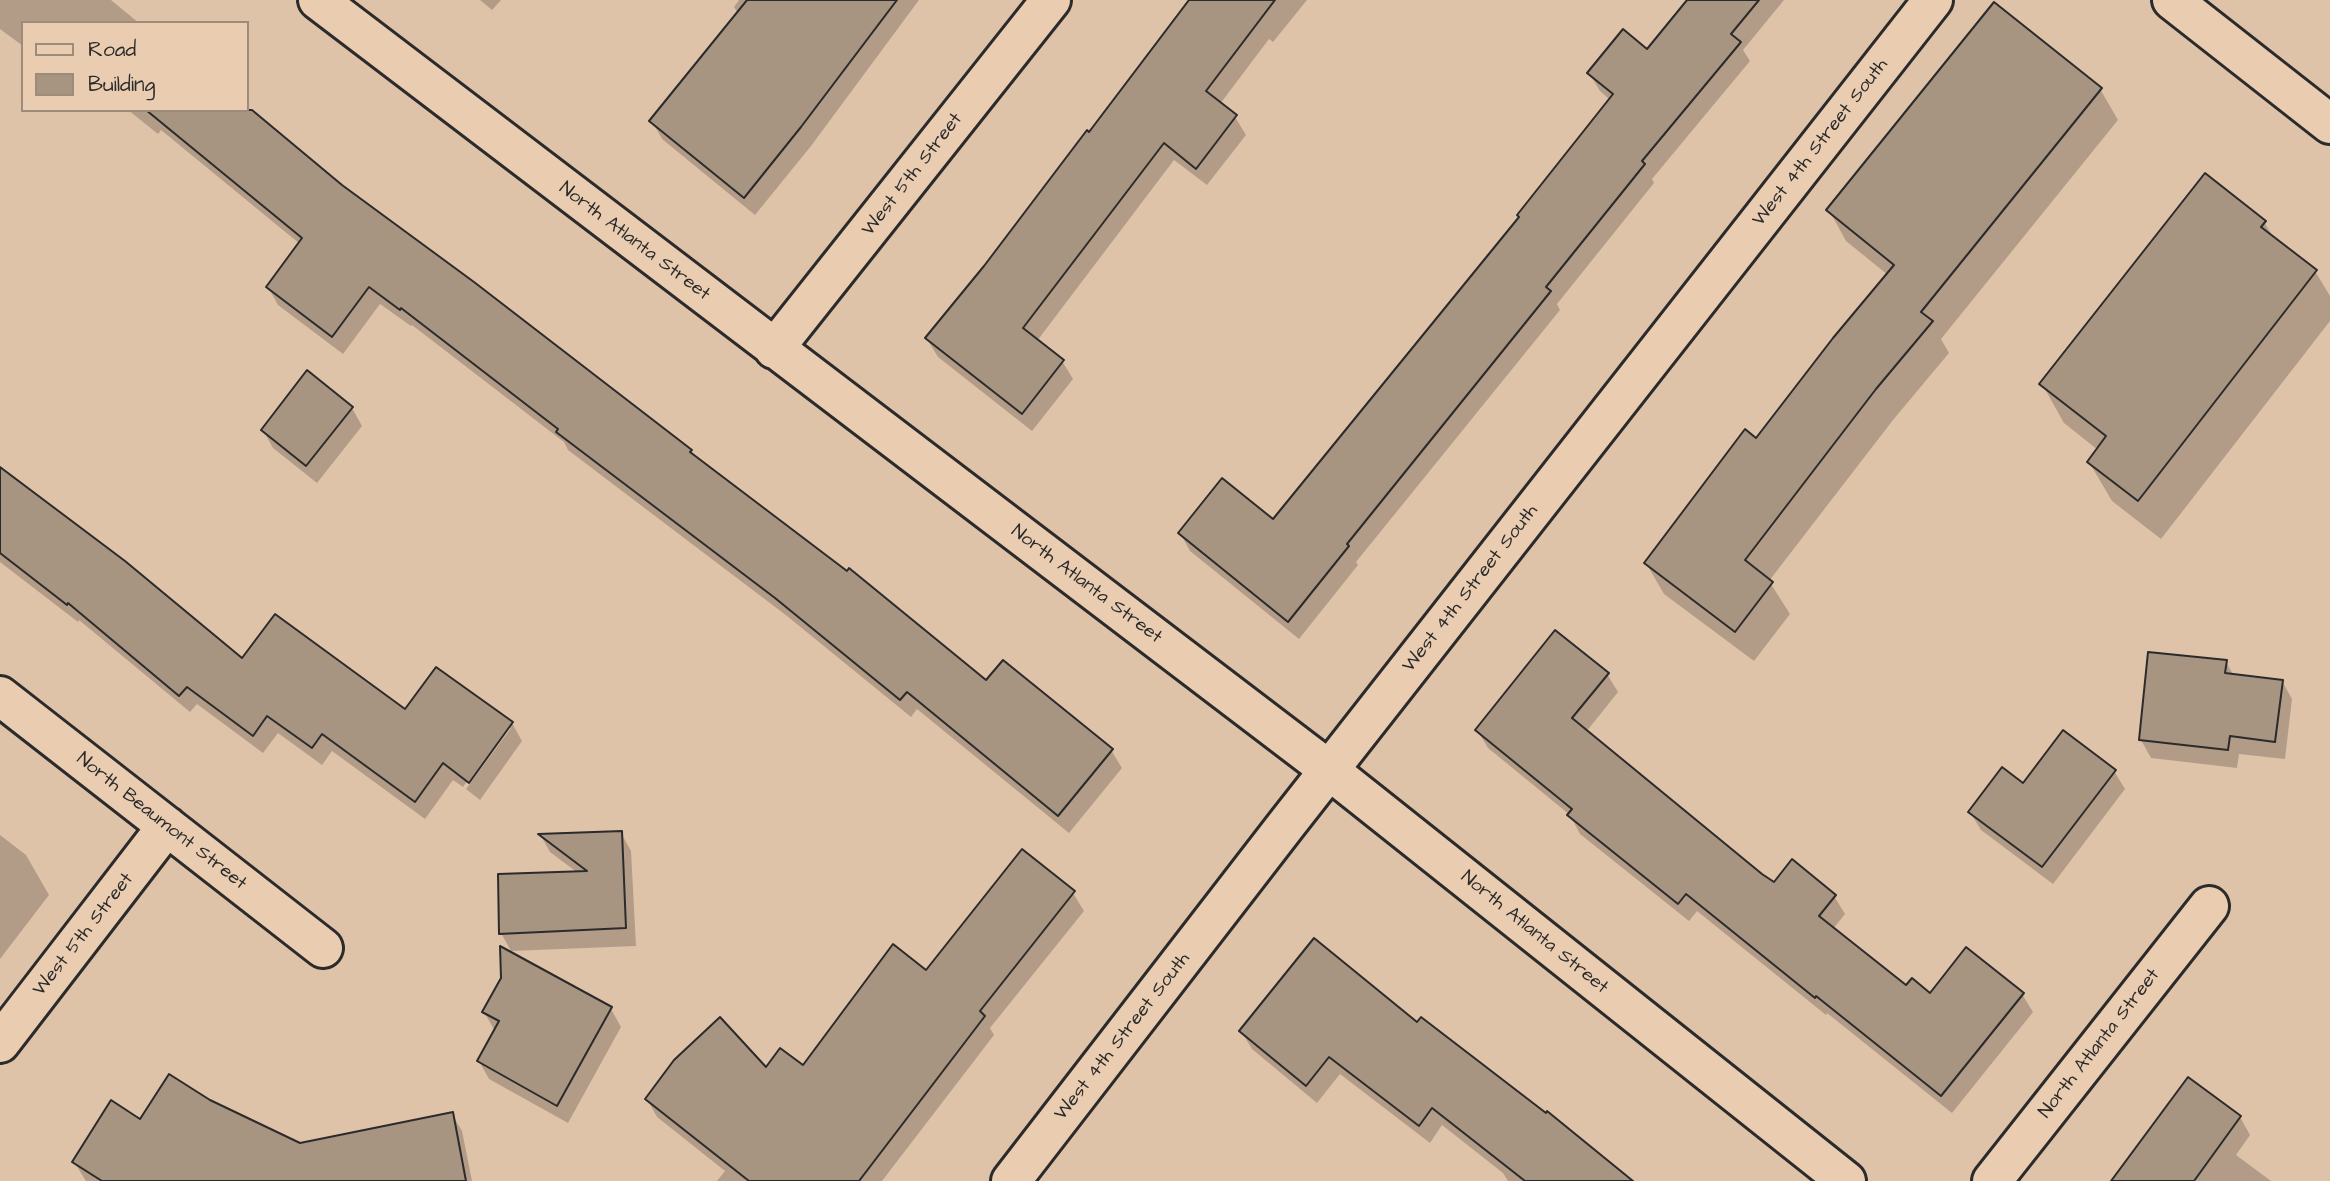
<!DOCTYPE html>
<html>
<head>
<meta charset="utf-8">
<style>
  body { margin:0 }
  #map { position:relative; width:2330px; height:1181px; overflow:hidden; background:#dfc3a9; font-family:"Architects Daughter",sans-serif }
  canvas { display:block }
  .legend { position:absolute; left:21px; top:21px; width:228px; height:91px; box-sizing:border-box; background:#eacdb1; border:2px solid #9e8c7b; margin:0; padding:9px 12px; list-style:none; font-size:21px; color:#2b2b2b }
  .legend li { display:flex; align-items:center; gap:14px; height:35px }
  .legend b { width:35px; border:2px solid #9e8c7b }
</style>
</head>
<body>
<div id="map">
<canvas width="2330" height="1181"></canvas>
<ul class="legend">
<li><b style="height:9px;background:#eacdb1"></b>Road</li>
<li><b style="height:19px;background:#a79481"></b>Building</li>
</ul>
</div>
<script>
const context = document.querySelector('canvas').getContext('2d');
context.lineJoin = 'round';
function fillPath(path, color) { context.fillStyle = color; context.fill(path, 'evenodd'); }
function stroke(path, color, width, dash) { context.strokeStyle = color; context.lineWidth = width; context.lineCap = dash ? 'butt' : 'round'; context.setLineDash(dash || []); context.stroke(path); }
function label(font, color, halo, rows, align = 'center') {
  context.font = font + ' "Architects Daughter",sans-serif'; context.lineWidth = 5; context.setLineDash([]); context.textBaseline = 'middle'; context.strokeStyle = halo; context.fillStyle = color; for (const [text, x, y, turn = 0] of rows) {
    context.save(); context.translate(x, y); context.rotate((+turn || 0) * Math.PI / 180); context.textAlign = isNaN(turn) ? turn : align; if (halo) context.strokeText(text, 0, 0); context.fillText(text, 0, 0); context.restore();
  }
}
fillPath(new Path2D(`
  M 0,0 L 111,0 L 139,23 L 23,23 L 23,46 L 0,29 Z
  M 480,0 L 501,0 L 492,10 Z
  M 739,0 L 919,0 L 811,146 L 755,215 L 662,139 L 652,121 L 738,13 L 734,7 Z
  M 1192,0 L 1307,0 L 1273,42 L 1269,39 L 1220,104 L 1235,117 L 1246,135 L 1207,185 L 1174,160 L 1037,341 L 1062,361 L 1073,379 L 1032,431 L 938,357 L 927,339 L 1090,135 Z
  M 1689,0 L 1784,0 L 1743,50 L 1750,61 L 1652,179 L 1654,183 L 1557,304 L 1560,310 L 1356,562 L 1358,565 L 1299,639 L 1190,551 L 1180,533 L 1273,521 L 1521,218 L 1610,100 L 1600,91 L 1589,73 L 1647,51 Z
  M 2100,89 L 2118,120 L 1941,339 L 1949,353 L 1893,420 L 1769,581 L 1790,614 L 1754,661 L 1664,594 L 1646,563 L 1756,441 L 1888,275 L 1846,241 L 1829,210 Z
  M 128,110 L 247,110 L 341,186 L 690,451 L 694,457 L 987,682 L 1111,750 L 1122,768 L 1069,833 L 917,709 L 911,717 L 787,616 L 568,450 L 564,442 L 412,325 L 411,326 L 380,304 L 343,354 L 278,305 L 268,287 L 300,244 L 161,130 L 158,134 Z
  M 2264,222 L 2275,240 L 2315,271 L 2330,296 L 2330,321 L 2161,539 L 2112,501 L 2089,462 L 2098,450 L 2064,423 L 2042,384 Z
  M 352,408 L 362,426 L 317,483 L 273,448 L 263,430 Z
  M 0,468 L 243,661 L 406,711 L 512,723 L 522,741 L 480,800 L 466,789 L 511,728 L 507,728 L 463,787 L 453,780 L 425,819 L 332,751 L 322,765 L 278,733 L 263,753 L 197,704 L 190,712 L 79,620 L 78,622 L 0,562 Z
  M 2226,662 L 2234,676 L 2282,681 L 2292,699 L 2285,759 L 2239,754 L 2237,768 L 2151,758 L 2141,740 Z
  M 1607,674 L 1618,692 L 1586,732 L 1761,875 L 1775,884 L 1834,896 L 1845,914 L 1833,929 L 1906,988 L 1931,995 L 2022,994 L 2033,1012 L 1952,1113 L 1827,1013 L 1826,1015 L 1697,911 L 1689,921 L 1580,834 L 1570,815 L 1488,748 L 1477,730 Z
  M 2114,771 L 2125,789 L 2053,884 L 1981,830 L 1970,812 L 2023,786 Z
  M 621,833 L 631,851 L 636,946 L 511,951 L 501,933 L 578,873 L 550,852 L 541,836 Z
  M 0,835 L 26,855 L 49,895 L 0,959 Z
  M 1073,893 L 1084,911 L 990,1028 L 994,1035 L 882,1181 L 717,1181 L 725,1171 L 657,1117 L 647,1099 L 766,1070 L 803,1067 L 927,973 Z
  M 611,1009 L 621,1027 L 568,1123 L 489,1079 L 479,1061 L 495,1031 L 484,1012 Z
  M 1418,1024 L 1630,1181 L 1508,1181 L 1503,1173 L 1442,1125 L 1430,1143 L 1340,1074 L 1317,1103 L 1252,1049 L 1241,1031 Z
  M 209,1101 L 300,1145 L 452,1114 L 462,1131 L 472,1181 L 86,1181 L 74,1162 L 141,1121 Z
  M 2240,1117 L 2250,1135 L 2236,1155 L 2271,1181 L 2113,1181 Z`), '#0003');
const building = new Path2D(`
  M 747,0 L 897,0 L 801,127 L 744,198 L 649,121 Z
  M 1189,0 L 1275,0 L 1206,91 L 1237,115 L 1196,169 L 1164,143 L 1023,328 L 1064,360 L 1022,414 L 925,338 L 984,266 L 1087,130 L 1089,132 Z
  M 1687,0 L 1759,0 L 1731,34 L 1741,42 L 1642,161 L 1645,164 L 1546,287 L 1551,291 L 1347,544 L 1349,546 L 1288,622 L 1178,533 L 1222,478 L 1273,519 L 1519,217 L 1517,215 L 1613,94 L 1587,73 L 1623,29 L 1647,49 Z
  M 1994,2 L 2102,88 L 1921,312 L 1933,321 L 1876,389 L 1745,560 L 1773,582 L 1735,632 L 1644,563 L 1745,429 L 1756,438 L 1833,338 L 1894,265 L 1826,210 Z
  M 146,110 L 252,110 L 342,185 L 474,282 L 692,450 L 690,452 L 847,571 L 849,568 L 986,680 L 1003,660 L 1113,749 L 1058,816 L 907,692 L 900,700 L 775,598 L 556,432 L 558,429 L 401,308 L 400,310 L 369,287 L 332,337 L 266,287 L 302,238 Z
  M 2205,173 L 2266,221 L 2261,227 L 2317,270 L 2138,501 L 2087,462 L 2106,436 L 2039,384 Z
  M 307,370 L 353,407 L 306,466 L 261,430 Z
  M 0,467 L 125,561 L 242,658 L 275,614 L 405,709 L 436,667 L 513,722 L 469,783 L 443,763 L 415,802 L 322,734 L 312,748 L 267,716 L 253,736 L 187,687 L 179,696 L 68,603 L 67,605 L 0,553 Z
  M 1555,630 L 1609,673 L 1572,718 L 1762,874 L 1774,882 L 1792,859 L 1836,895 L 1819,916 L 1906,985 L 1912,978 L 1930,993 L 1966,947 L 2024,993 L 1941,1096 L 1816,996 L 1815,998 L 1686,894 L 1678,904 L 1567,815 L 1572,809 L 1475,730 Z
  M 2148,652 L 2227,660 L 2225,673 L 2283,680 L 2275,742 L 2230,736 L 2228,750 L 2139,740 Z
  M 2063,730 L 2116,770 L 2042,867 L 1968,812 L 2002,767 L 2023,783 Z
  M 622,831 L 626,928 L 499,934 L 498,874 L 587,871 L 538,834 Z
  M 1022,849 L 1075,891 L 980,1011 L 985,1016 L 859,1181 L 749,1181 L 645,1099 L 674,1060 L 720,1017 L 766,1067 L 780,1048 L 803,1065 L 893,944 L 926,970 Z
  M 1314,938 L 1417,1022 L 1421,1017 L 1546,1113 L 1547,1111 L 1633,1181 L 1525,1181 L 1432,1108 L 1419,1126 L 1329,1057 L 1306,1086 L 1239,1031 Z
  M 500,946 L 612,1007 L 557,1106 L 477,1061 L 499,1021 L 482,1012 L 501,978 Z
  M 169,1074 L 210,1100 L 300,1143 L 453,1112 L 466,1181 L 102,1181 L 72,1162 L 111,1100 L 140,1119 Z
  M 2188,1077 L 2241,1116 L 2194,1181 L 2111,1181 Z`);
fillPath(building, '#a79481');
stroke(building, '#2b2b2b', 2);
const minor = new Path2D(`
  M 318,0 L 1329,770 L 1846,1181
  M 774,349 L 1051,0
  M 0,696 L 323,948
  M 0,1043 L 167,826
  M 1011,1181 L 1286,825 L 1933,0
  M 1992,1181 L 2209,906`);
const major = new Path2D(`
  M 2172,0 L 2330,124`);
stroke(minor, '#2b2b2b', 44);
stroke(major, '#2b2b2b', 44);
stroke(minor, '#eacdb1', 38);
stroke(major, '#eacdb1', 38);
label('19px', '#2b2b2b', '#eacdb1', [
  ["West 4th Street South",1821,143,-52],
  ["West 5th Street",913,175,-52],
  ["North Atlanta Street",634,242,37],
  ["North Atlanta Street",1086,585,37],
  ["West 4th Street South",1471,589,-52],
  ["North Beaumont Street",161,822,38],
  ["North Atlanta Street",1534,933,39],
  ["West 5th Street",84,935,-52],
  ["West 4th Street South",1123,1037,-52],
  ["North Atlanta Street",2100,1044,-52]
]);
</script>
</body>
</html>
